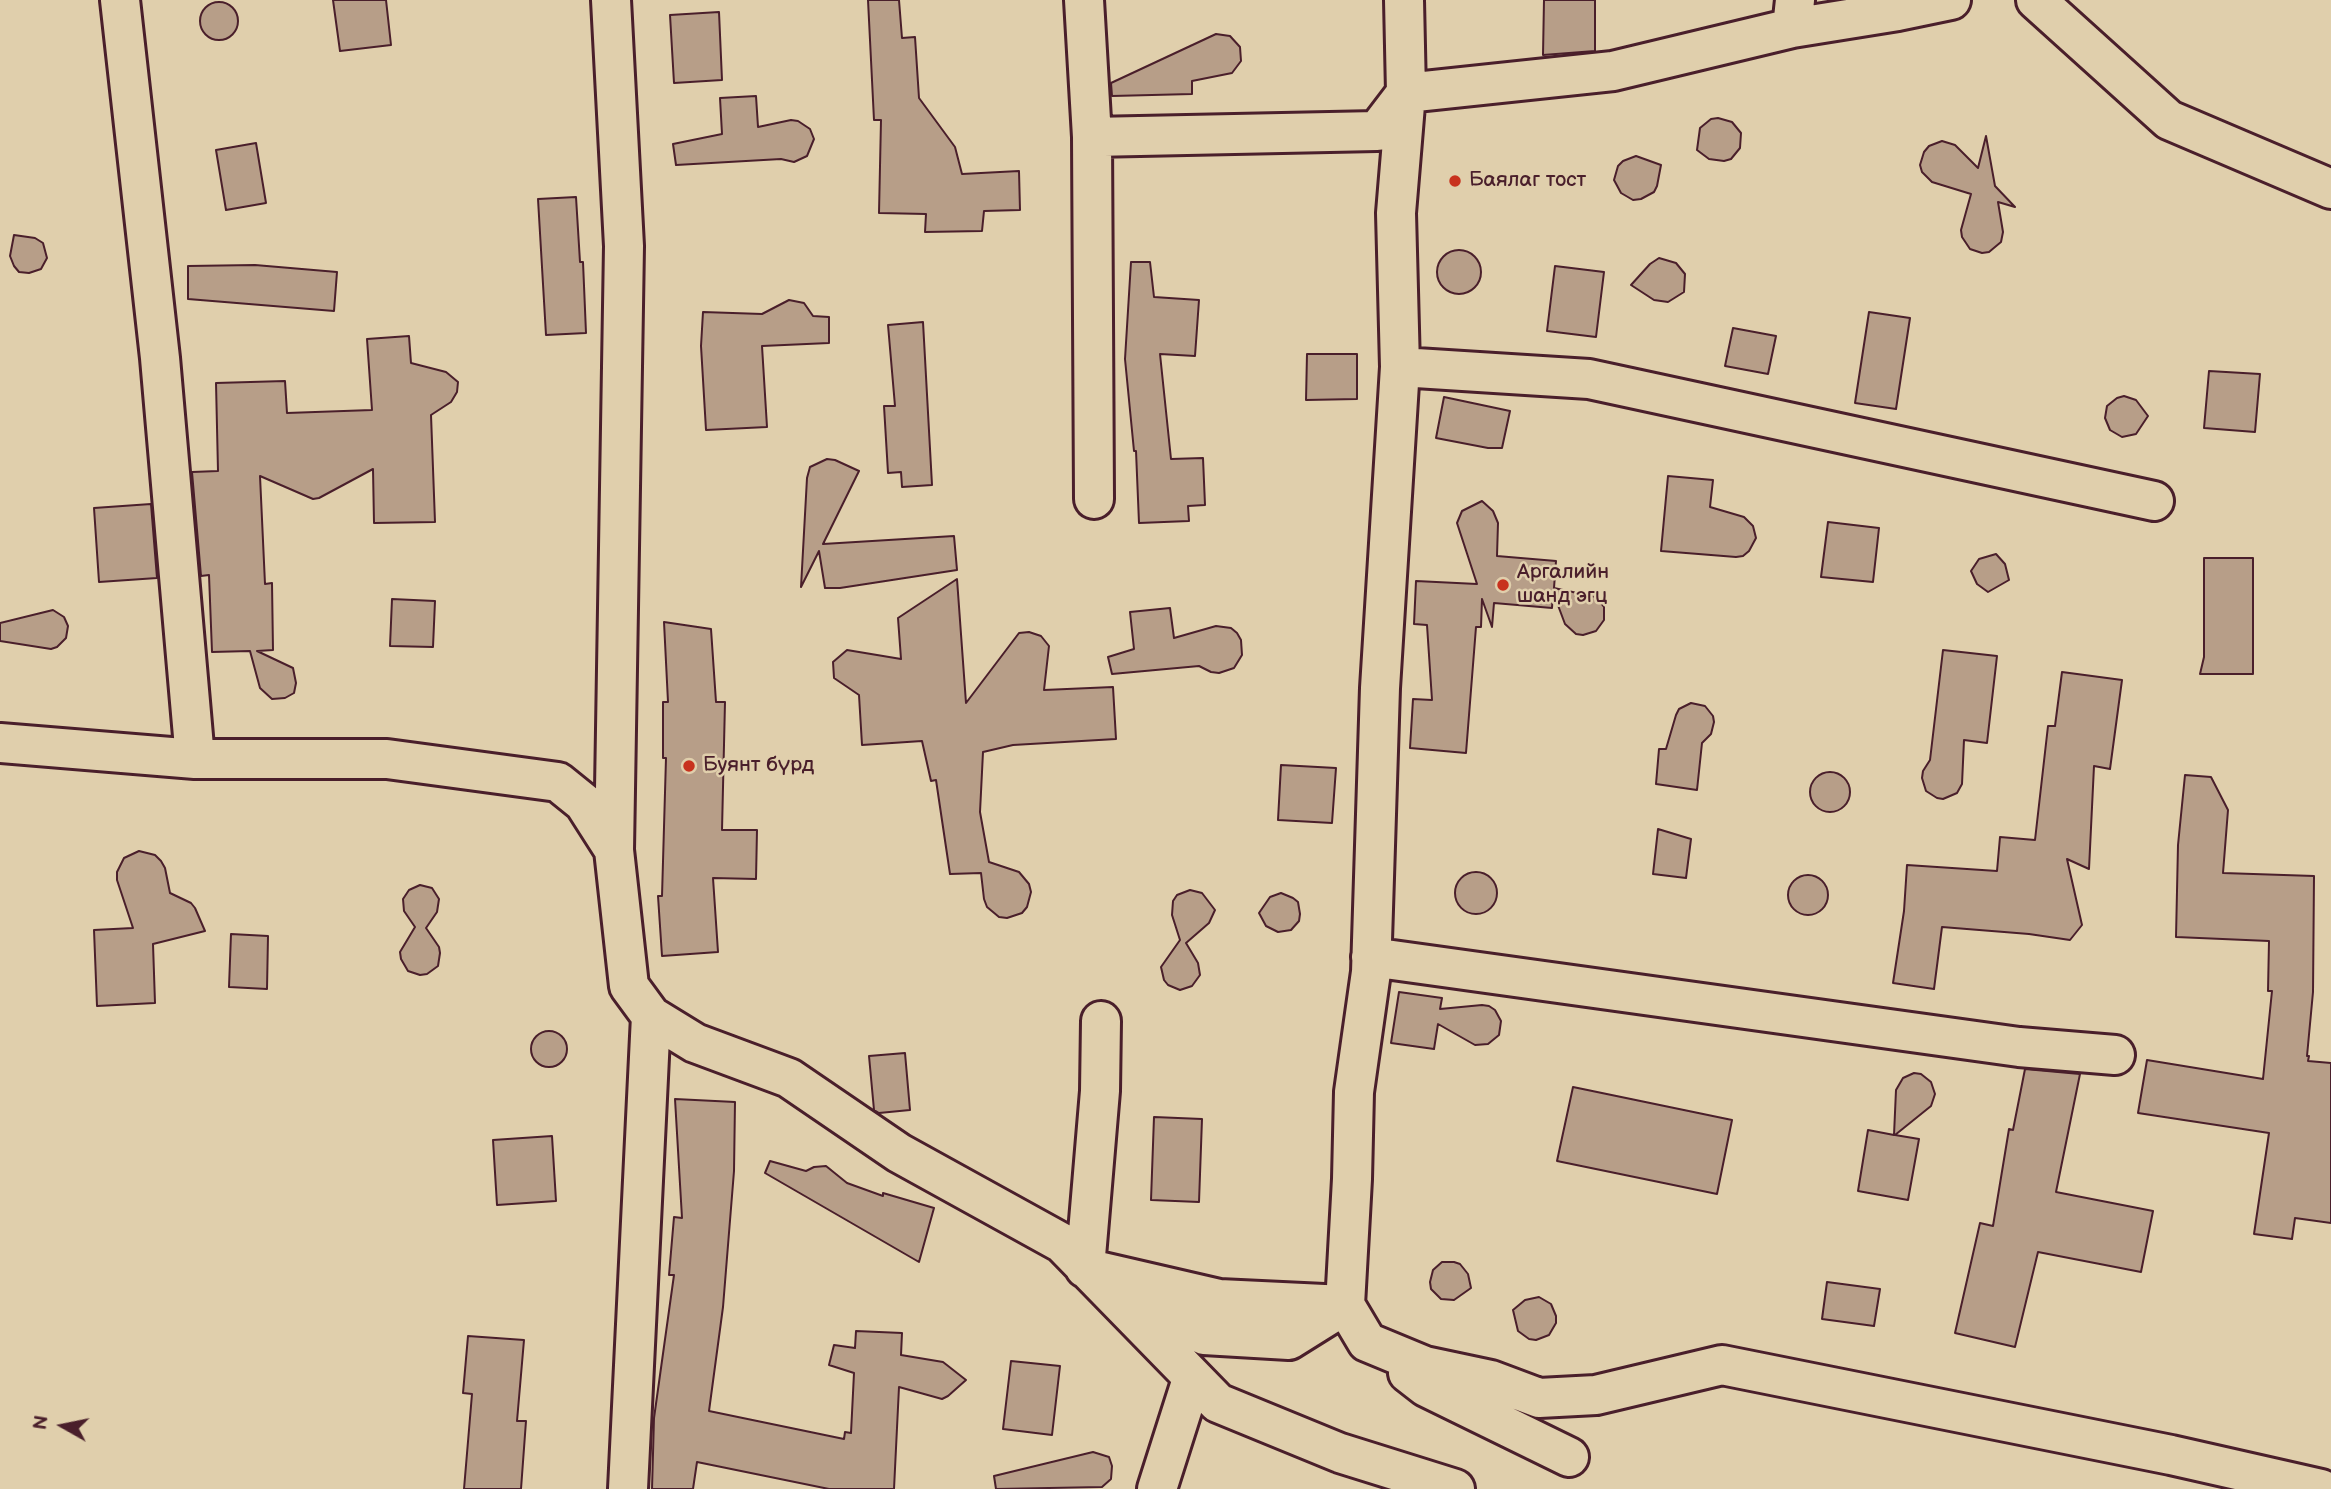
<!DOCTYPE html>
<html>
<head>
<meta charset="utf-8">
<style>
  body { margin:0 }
  #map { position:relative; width:2331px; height:1489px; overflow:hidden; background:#e0cfac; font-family:"Balsamiq Sans",sans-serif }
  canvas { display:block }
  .north { position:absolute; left:28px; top:1391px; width:70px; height:70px; -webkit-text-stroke:5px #e0cfac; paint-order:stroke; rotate:279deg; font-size:19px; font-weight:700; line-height:28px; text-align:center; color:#4a1f2b }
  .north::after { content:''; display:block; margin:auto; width:24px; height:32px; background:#4a1f2b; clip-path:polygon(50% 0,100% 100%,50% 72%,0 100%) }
</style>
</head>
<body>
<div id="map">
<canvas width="2331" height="1489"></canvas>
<div class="north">N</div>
</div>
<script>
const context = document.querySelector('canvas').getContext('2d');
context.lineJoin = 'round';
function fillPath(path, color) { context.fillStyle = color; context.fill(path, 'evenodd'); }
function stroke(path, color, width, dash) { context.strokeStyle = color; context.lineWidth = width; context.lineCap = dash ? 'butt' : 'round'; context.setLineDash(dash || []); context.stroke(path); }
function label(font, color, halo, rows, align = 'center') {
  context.font = font + ' "Balsamiq Sans",sans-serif'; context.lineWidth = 5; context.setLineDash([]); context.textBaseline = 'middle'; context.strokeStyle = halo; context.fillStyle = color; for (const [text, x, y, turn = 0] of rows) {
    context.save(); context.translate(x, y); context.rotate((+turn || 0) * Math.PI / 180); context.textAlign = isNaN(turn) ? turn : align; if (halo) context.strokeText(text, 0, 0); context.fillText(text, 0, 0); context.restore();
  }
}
const building = new Path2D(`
  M 333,0 L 386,0 L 391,45 L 340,51 Z
  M 868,0 L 899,0 L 902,38 L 915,37 L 919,98 L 955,147 L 962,174 L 1019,171 L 1020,210 L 984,211 L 982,231 L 925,232 L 926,214 L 879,213 L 881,120 L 874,120 Z
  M 1544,0 L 1595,0 L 1595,51 L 1543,55 Z
  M200 21a19 19 0 1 1 38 0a19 19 0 1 1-38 0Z
  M 719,12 L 722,80 L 674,83 L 670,15 Z
  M 1216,34 L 1230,36 L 1240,47 L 1241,61 L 1232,73 L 1192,81 L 1192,94 L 1112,96 L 1111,83 Z
  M 756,96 L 758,127 L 791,120 L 798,121 L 810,129 L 814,139 L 807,156 L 794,162 L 781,159 L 676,165 L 673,144 L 722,134 L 720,98 Z
  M 1718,118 L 1732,122 L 1741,133 L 1740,148 L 1731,159 L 1724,161 L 1709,159 L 1697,150 L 1700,128 L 1711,119 Z
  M 1986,136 L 1995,186 L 2015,207 L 1998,202 L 2003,232 L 2001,242 L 1989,252 L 1982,253 L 1970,249 L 1962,237 L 1961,230 L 1971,194 L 1932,182 L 1922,172 L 1920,165 L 1924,152 L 1929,146 L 1942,141 L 1955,145 L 1978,168 Z
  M 256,143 L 266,203 L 226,210 L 216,150 Z
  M 1636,156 L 1661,165 L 1657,186 L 1654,192 L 1641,199 L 1633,200 L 1621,193 L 1614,180 L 1618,166 L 1623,161 Z
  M 576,197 L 580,262 L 583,262 L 586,333 L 546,335 L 538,199 Z
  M 14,235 L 35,238 L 43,243 L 47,258 L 41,269 L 29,273 L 19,272 L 14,266 L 10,256 Z
  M1437 272a22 22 0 1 1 44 0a22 22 0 1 1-44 0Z
  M 1659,258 L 1676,263 L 1685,274 L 1684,292 L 1668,302 L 1654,300 L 1631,285 L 1650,264 Z
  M 1131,262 L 1150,262 L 1154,297 L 1199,300 L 1195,356 L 1160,354 L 1171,459 L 1203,458 L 1205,505 L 1188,506 L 1189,521 L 1139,523 L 1136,451 L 1134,451 L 1125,359 Z
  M 255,265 L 337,272 L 334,311 L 188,299 L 188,266 Z
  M 1555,266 L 1604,272 L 1596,337 L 1547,331 Z
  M 789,300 L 804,303 L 813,316 L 829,317 L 829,343 L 762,346 L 767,427 L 706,430 L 701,346 L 703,312 L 762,314 Z
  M 1869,312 L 1910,318 L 1896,409 L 1855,403 Z
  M 923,322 L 932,485 L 902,487 L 901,472 L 888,473 L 884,406 L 895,406 L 888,325 Z
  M 1733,328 L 1776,336 L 1768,374 L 1725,366 Z
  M 409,336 L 411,363 L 446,372 L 458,382 L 457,392 L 451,402 L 431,415 L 435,522 L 374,523 L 373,469 L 319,498 L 313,499 L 260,476 L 265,584 L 272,583 L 273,650 L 257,651 L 293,668 L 296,683 L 294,693 L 285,698 L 272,699 L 260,688 L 250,651 L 212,652 L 209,575 L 201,576 L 192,472 L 218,471 L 216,383 L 285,381 L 287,413 L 372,410 L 367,339 Z
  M 1307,354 L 1357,354 L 1357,399 L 1306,400 Z
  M 2209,371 L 2260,374 L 2255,432 L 2204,428 Z
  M 2124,396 L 2136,400 L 2148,416 L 2136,434 L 2122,437 L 2110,430 L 2105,418 L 2107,406 L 2117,398 Z
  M 1444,397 L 1510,411 L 1502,448 L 1488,448 L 1436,438 Z
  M 827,459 L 835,460 L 859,471 L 823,544 L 954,536 L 957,570 L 840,588 L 825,588 L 819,551 L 801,587 L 807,478 L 810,467 Z
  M 1668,476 L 1713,480 L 1710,507 L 1744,517 L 1753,526 L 1756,538 L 1749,551 L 1743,556 L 1736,557 L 1661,551 Z
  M 1482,501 L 1493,511 L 1498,523 L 1497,556 L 1556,561 L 1554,588 L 1596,597 L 1604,607 L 1604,620 L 1596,631 L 1583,635 L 1576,634 L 1565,624 L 1553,592 L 1552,608 L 1494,603 L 1492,627 L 1482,599 L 1481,627 L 1476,627 L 1466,753 L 1410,748 L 1413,699 L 1432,700 L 1427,625 L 1414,624 L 1416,581 L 1477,584 L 1457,523 L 1462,511 Z
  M 151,504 L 157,578 L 99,582 L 94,508 Z
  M 1828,522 L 1879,528 L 1873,582 L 1821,577 Z
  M 1996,554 L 2005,564 L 2009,580 L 1988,592 L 1977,584 L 1971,571 L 1979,559 Z
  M 2204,558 L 2253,558 L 2253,674 L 2200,674 L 2204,657 Z
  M 957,579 L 966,703 L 1019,633 L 1029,632 L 1041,636 L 1049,646 L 1044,690 L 1113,687 L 1116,739 L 1013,745 L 983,752 L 980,812 L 989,862 L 1019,872 L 1029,884 L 1031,892 L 1027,907 L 1022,913 L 1007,918 L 999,917 L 987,907 L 984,899 L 981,873 L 950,874 L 936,780 L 931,781 L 922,741 L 862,745 L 859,695 L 834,678 L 833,662 L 847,650 L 901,659 L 898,618 Z
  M 392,599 L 435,601 L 433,647 L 390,646 Z
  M 1170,608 L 1174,638 L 1216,626 L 1231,628 L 1237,633 L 1241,640 L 1242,655 L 1234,668 L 1219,673 L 1211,672 L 1199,666 L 1112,674 L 1108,657 L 1134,649 L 1130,612 Z
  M 53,610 L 64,617 L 68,626 L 66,638 L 57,647 L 51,649 L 0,641 L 0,623 Z
  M 664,622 L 711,629 L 716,702 L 725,702 L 722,830 L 757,830 L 756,879 L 713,878 L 718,952 L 662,956 L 658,896 L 662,896 L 666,758 L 663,758 L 663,702 L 668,702 Z
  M 1943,650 L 1997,656 L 1987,743 L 1964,740 L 1962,784 L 1957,793 L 1943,799 L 1937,798 L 1926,791 L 1922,778 L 1923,771 L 1930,760 Z
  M 2062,672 L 2122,680 L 2110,769 L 2094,766 L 2089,869 L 2067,859 L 2082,925 L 2070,940 L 2029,934 L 1942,927 L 1934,989 L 1893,983 L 1904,911 L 1907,865 L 1997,871 L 2000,837 L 2035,840 L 2048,726 L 2055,726 Z
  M 1691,703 L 1705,706 L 1713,716 L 1714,722 L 1711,734 L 1702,743 L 1697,790 L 1656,784 L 1659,749 L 1666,749 L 1676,715 L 1679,709 Z
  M 1281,765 L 1336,768 L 1332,823 L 1278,820 Z
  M1810 792a20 20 0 1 1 40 0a20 20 0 1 1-40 0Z
  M 2185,775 L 2211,777 L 2228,810 L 2223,873 L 2314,876 L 2313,992 L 2307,1056 L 2309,1056 L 2308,1061 L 2331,1063 L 2331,1223 L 2295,1218 L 2292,1239 L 2254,1234 L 2269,1133 L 2138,1113 L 2147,1060 L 2263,1079 L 2272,991 L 2268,991 L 2269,941 L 2176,937 L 2178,845 Z
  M 1658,829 L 1691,839 L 1686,878 L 1653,874 Z
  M 139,851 L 155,855 L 161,861 L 165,868 L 170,893 L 191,903 L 195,908 L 205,931 L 153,944 L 155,1003 L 97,1006 L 94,930 L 133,928 L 117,880 L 117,872 L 124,858 Z
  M1455 893a21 21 0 1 1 42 0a21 21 0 1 1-42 0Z
  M1788 895a20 20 0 1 1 40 0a20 20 0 1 1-40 0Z
  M 420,885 L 432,888 L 439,899 L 437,912 L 426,928 L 439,947 L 440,953 L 438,966 L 427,974 L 420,975 L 408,971 L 401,959 L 400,952 L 415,927 L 404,911 L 403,899 L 409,890 Z
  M 1190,890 L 1202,893 L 1215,910 L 1209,923 L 1186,943 L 1198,963 L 1200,975 L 1192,986 L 1180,990 L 1168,985 L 1164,980 L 1161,967 L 1180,940 L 1172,915 L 1173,901 L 1177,895 Z
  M 1281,893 L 1293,898 L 1298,902 L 1300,914 L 1299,921 L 1291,930 L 1278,932 L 1266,926 L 1259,913 L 1270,897 Z
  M 231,934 L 268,936 L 267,989 L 229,987 Z
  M 1399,992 L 1442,998 L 1440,1009 L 1482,1005 L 1489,1006 L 1495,1010 L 1501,1021 L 1499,1035 L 1488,1044 L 1475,1045 L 1438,1024 L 1434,1049 L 1391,1043 Z
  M531 1049a18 18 0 1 1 36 0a18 18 0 1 1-36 0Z
  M 905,1053 L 910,1110 L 879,1113 L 874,1110 L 869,1056 Z
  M 2025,1069 L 2080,1074 L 2056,1192 L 2153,1211 L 2141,1272 L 2038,1252 L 2015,1347 L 1955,1333 L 1980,1223 L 1993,1226 L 2009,1129 L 2013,1130 Z
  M 1914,1073 L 1921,1074 L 1931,1082 L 1935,1094 L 1931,1106 L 1895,1135 L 1919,1139 L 1908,1200 L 1858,1191 L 1868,1130 L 1894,1135 L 1896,1090 L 1903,1078 Z
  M 1573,1087 L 1732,1120 L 1717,1194 L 1557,1161 Z
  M 675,1099 L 735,1102 L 734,1171 L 723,1307 L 709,1411 L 844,1439 L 845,1432 L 851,1433 L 854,1373 L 829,1365 L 834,1345 L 855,1348 L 856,1331 L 902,1333 L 901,1355 L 943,1362 L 966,1380 L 948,1396 L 942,1399 L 899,1387 L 894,1489 L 829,1489 L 697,1462 L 693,1489 L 652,1489 L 654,1418 L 674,1275 L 669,1275 L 674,1217 L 682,1218 Z
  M 1154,1117 L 1202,1119 L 1199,1202 L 1151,1200 Z
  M 552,1136 L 556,1201 L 497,1205 L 493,1140 Z
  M 770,1161 L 806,1171 L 814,1167 L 826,1166 L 847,1183 L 883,1196 L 883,1193 L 934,1208 L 919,1262 L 765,1173 Z
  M 1442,1262 L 1454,1262 L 1460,1264 L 1468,1274 L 1471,1288 L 1454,1300 L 1441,1299 L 1431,1289 L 1430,1282 L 1433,1270 Z
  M 1827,1282 L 1880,1289 L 1874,1326 L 1822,1319 Z
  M 1539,1297 L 1551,1304 L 1556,1316 L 1556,1323 L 1549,1335 L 1536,1340 L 1529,1339 L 1518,1331 L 1513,1310 L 1525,1300 Z
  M 468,1336 L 524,1340 L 517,1421 L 526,1421 L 521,1489 L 464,1489 L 472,1394 L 463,1393 Z
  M 1011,1361 L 1060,1366 L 1052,1435 L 1003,1429 Z
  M 1093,1452 L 1109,1457 L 1112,1466 L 1111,1479 L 1102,1487 L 996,1489 L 994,1476 Z`);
fillPath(building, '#b79e88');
stroke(building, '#4a1f2b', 2);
const minor = new Path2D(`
  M 120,0 L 160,358 L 195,759
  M 611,0 L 624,246 L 614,850
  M 1084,0 L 1092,137 L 1377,131 L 1406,93 L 1404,0
  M 2036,0 L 2169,120 L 2331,189
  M 1792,28 L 1898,11 L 1951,0
  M 1092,137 L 1094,499
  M 1400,367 L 1589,379 L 2154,501
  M 0,743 L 195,759 L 387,759 L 558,782 L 584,803 L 614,850 L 629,986 L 651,1016 L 695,1043 L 789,1078 L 899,1153 L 1062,1243 L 1218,1403 L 1340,1453 L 1455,1489
  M 1371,957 L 2019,1047 L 2115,1055
  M 1101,1021 L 1100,1091 L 1085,1268 L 1219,1299 L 1345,1305 L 1367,1342 L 1425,1366 L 1491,1380 L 1539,1398 L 1596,1395 L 1722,1365 L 2171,1455 L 2321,1489
  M 1085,1268 L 1204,1335 L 1289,1340 L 1345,1305 L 1352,1179 L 1354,1092 L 1371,972 L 1380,688 L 1400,367 L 1396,213 L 1406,93 L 1613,71 L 1792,28 L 1795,0
  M 1408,1373 L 1426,1387 L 1569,1457
  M 628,1489 L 651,1016
  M 1157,1489 L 1192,1379`);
stroke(minor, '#4a1f2b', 44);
stroke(minor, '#e0cfac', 38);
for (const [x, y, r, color] of [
  [1455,181,7,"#c8321e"],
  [1503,585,7,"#c8321e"],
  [689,766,7,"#c8321e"]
]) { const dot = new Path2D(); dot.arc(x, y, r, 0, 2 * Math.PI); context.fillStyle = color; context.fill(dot); stroke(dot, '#e0cfac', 2.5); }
label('21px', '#4a1f2b', '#e0cfac', [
  ["Баялаг тост",1469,181],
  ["Аргалийн",1517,573],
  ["шанд эгц",1517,597],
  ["Буянт бүрд",703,766]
], 'left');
</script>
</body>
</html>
